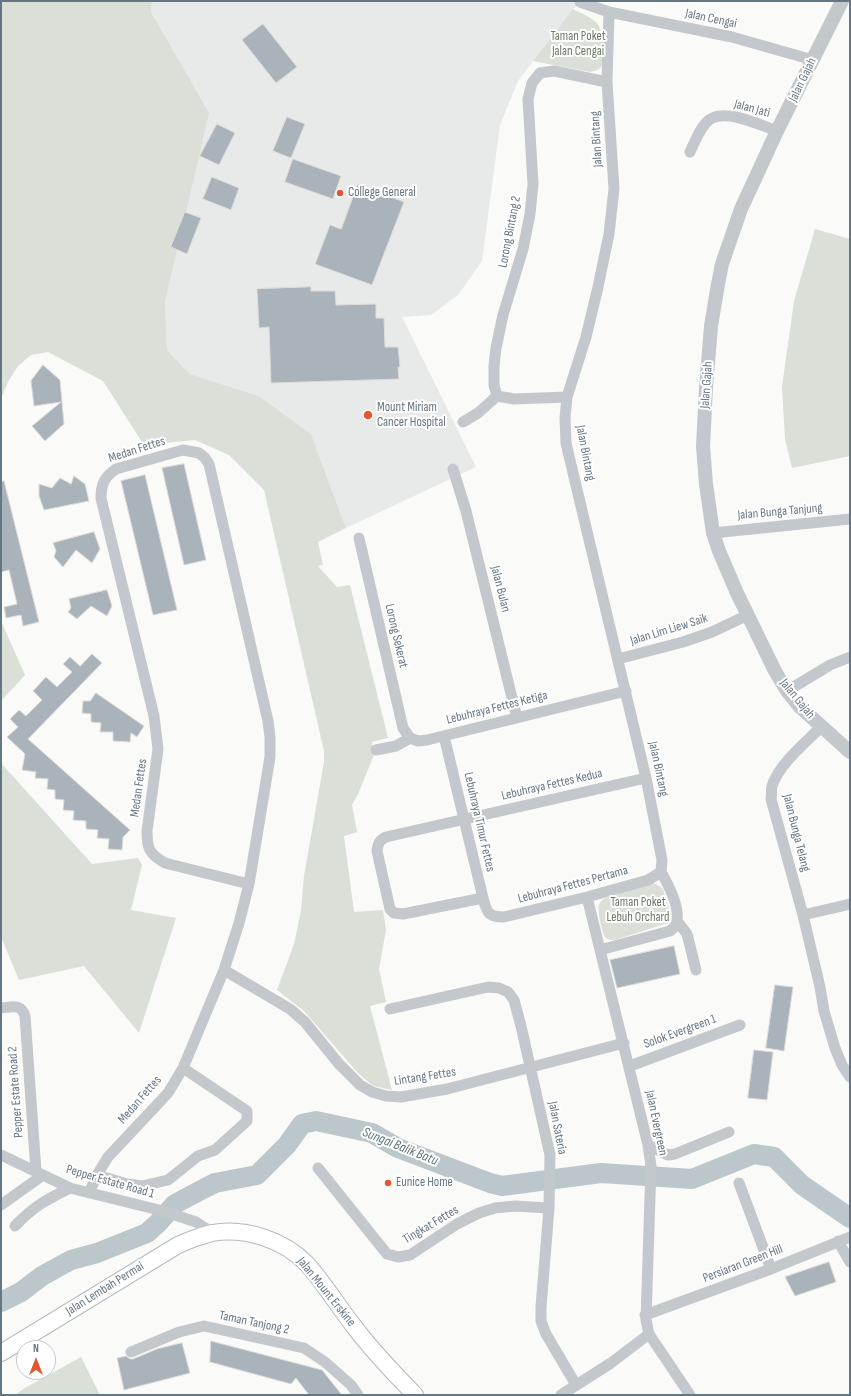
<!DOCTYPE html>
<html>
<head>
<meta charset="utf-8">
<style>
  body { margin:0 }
  #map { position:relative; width:851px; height:1396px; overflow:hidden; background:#fafaf8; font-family:"Sofia Sans Condensed",sans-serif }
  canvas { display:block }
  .frame { position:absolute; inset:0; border:2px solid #657683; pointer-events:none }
  .north { position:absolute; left:16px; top:1340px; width:40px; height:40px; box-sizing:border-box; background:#fff; border:1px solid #c1c8cd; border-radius:50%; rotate:0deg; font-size:11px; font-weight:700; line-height:16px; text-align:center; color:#657683 }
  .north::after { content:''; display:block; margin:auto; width:14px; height:18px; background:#e4572e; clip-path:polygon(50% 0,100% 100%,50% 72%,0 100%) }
</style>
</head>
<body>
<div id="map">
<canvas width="851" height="1396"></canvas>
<div class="frame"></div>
<div class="north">N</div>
</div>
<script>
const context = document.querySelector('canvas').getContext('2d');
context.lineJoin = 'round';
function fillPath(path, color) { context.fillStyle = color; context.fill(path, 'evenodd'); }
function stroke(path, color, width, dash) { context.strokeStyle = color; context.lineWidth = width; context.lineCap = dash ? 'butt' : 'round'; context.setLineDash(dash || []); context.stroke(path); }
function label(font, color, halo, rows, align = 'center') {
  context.font = font + ' "Sofia Sans Condensed",sans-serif'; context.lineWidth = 4; context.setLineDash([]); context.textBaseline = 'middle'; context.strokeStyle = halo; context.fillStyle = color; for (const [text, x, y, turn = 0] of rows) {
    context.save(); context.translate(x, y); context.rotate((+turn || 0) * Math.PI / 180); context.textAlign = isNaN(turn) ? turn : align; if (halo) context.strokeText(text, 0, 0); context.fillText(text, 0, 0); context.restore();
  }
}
fillPath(new Path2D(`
  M 152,1 L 582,1 L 573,9 L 518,81 L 500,125 L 482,261 L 458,295 L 431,315 L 402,317 L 476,467 L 346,528 L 311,434 L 259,396 L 190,374 L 167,350 L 165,302 L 208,113 L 151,12 Z`), '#e8e9e9');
fillPath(new Path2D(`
  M 1,1 L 152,1 L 151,12 L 209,113 L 165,302 L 167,350 L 190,374 L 259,396 L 311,434 L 346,528 L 318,542 L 323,565 L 318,566 L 337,587 L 350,585 L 388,738 L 372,742 L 374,755 L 358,794 L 352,805 L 357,832 L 344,836 L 354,912 L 383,910 L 386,930 L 379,969 L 386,1002 L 370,1006 L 392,1090 L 373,1086 L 357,1072 L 304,1011 L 277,990 L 294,944 L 301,911 L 304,876 L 324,762 L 324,751 L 264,490 L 229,455 L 195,440 L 144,445 L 103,381 L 48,352 L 31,355 L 18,366 L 8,382 L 1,399 Z
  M 573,9 C 580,13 591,17 597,23 C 603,29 606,60 601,67 C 598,71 594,71 590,72 L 533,61 Z
  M 815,229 L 850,239 L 850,456 L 792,468 L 785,439 L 782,387 L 794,301 Z
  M 1,621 L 25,675 L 1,701 Z
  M 1,763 L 92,864 L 138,858 L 142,865 L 131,910 L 176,918 L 139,1033 L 84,966 L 19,980 L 1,937 Z
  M 652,883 L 656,884 L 663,889 L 671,915 L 671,920 L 668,923 L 618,939 C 614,940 609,941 606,938 C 602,935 597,909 599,905 C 600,901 602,900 605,898 Z
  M 81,1357 L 100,1395 L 15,1395 L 25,1388 Z`), '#dadfd7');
stroke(new Path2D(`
  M 1,1302 L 21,1292 L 42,1276 L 71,1260 L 97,1253 L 147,1233 L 158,1223 L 175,1204 L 205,1188 L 215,1183 L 257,1175 L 287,1145 L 302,1124 L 316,1121 L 372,1133 L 398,1148 L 490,1183 L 502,1186 L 601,1173 L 692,1179 L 754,1154 L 774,1157 L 802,1185 L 850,1218`), '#bbc7cb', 20);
const building = new Path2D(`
  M 263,24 L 297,67 L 276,83 L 242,40 Z
  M 287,117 L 305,124 L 291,158 L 273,151 Z
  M 217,124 L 235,133 L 219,165 L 200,156 Z
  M 293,159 L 341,176 L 333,199 L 285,182 Z
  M 212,177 L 239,188 L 231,210 L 203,199 Z
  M 358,184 L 404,202 L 372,285 L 315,264 L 330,225 L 341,229 Z
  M 185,212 L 201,218 L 187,254 L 171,247 Z
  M 311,287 L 311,291 L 335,291 L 336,305 L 376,304 L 376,318 L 384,318 L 385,347 L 398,347 L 400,367 L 398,367 L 399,379 L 271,383 L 269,327 L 259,328 L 257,289 Z
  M 43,365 L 60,380 L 64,424 L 45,441 L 32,426 L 61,402 L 34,406 L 31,381 Z
  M 184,464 L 206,560 L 184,565 L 162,468 Z
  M 145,475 L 177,610 L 153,615 L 121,481 Z
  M 74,476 L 85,484 L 89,501 L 44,510 L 39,496 L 39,484 L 52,488 L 60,478 L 71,484 Z
  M 4,481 L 39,622 L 23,626 L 21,615 L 6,618 L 4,607 L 17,604 L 9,570 L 1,572 L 1,482 Z
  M 94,532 L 100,549 L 92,563 L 76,550 L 63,567 L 54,557 L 56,551 L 53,543 Z
  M 107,590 L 112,606 L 107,616 L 91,606 L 77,619 L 68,612 L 71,608 L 69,599 Z
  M 92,654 L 102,663 L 28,739 L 130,830 L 123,837 L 122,850 L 108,849 L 109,839 L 97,838 L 98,830 L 86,829 L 86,821 L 73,820 L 74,811 L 63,810 L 64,800 L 55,799 L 55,790 L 47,789 L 48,779 L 35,778 L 36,772 L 22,770 L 25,754 L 7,737 L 18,727 L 10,719 L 19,710 L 26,716 L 42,700 L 33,691 L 46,677 L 57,687 L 72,672 L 63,664 L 70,657 L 80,666 Z
  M 96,693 L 144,726 L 137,737 L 131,733 L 130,742 L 113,741 L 113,732 L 100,732 L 101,723 L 91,722 L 91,714 L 82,713 L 83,701 L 90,701 Z
  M 674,946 L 680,974 L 617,988 L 610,960 Z
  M 775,985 L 793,987 L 784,1051 L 766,1048 Z
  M 754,1050 L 773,1052 L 767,1100 L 748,1098 Z
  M 829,1262 L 836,1282 L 795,1296 L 785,1277 Z
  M 211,1341 L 322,1370 L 342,1395 L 309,1395 L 296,1378 L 291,1384 L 210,1362 Z
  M 182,1343 L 190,1373 L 124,1390 L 117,1358 L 126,1356 L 130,1359 L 133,1359 L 157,1349 Z`);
fillPath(building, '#aab3b9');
stroke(building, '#dcdcda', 1);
const secondary = new Path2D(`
  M 1,1353 L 178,1245 C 189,1240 200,1236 212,1233 C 245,1227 284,1240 307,1264 C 325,1284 339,1308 356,1329 C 374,1353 395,1374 415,1395`);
stroke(secondary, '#b3babf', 18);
stroke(new Path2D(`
  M 580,2 L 609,12 L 732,37 L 813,60
  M 609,12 L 607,82 L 614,189 L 609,234 L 598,287 L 586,337 L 567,397 L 565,418 L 566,443 L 569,456 L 646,778 L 662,860 L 661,872
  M 690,152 C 695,142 700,127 709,120 C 726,108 760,125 777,131
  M 497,396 L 494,385 L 494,366 L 496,348 L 503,315 L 523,249 L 530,214 L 533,184 L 528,99 L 532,83 L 540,73 L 554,71 L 607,82
  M 463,422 L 478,413 L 497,396 L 514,399 L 567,397
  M 453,469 L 466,511 L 517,718
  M 713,533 L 850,519
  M 359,538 L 403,728 L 410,738
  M 618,659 L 683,642 L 712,632 L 748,615
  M 787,691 L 830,665 L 850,657
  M 821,727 C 805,743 779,764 772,786 C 771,790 772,795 771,799 L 803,915 L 820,987 L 824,1011 L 835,1048 L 842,1065 L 850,1077
  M 444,736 L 483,898 C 487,913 488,917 504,917 L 587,897 L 648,880 L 661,872
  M 376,750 L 396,746 L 410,738 L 418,741 L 427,740 L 626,691
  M 587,897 L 648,1145 L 651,1166 L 646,1320 L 649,1334 L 690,1395
  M 483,898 L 403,914 L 394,913 L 390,909 L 377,851 C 378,844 379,840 386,837 L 646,778
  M 803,915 L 850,904
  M 677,921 L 687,934 L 696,970
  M 600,950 L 670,931 C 674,928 677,925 677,920 C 679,906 668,884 661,872
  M 224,970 L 290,1009 L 305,1022 L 339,1064 L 360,1085 L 372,1092 L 386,1096 L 401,1097 L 447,1089 L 624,1043
  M 1,1008 C 12,1007 21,1003 25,1016 L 36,1171
  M 390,1009 L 488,987 L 499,988 L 508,992 L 514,1000 L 521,1026 L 550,1155 L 549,1208 L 541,1307 L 541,1321 L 546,1334 L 576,1385
  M 630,1066 L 740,1025
  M 648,1145 L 668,1155 L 675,1154 L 729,1132
  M 1,1155 L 70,1188 L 159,1210 L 184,1218 L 196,1222 L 213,1233
  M 318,1168 L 387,1254 L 398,1257 L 410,1255 L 457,1224 L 479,1213 L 495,1208 L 515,1206 L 549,1208
  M 97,1175 L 127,1184 L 142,1186 L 168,1180 L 198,1156 L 215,1150 L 247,1121 L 247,1111 L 183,1068
  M 739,1183 L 771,1269
  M 89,1193 L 97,1175 L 108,1157 L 168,1093 L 183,1068 L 224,970 L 239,923 L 249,884 L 270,757 L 270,737 L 268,721 L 209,464 L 205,458 L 199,453 L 183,450 L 116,469 C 104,477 101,485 101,498 L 154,716 L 158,749 L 147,831 C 147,848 149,854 165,863 L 249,884
  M 1,1205 L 43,1175
  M 15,1226 C 34,1206 46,1200 70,1188
  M 838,1241 L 850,1262
  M 645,1315 L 771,1269 L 850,1237
  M 131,1352 L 179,1332 L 204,1326 L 304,1348 L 325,1362 L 351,1385 L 358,1395
  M 561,1395 L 611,1363 L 649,1334`), '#c3c8cc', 11);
stroke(new Path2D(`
  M 842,1 L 777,131 L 741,209 L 722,264 L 718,284 L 711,326 L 706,388 L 703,446 L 706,484 L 713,533 L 719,551 L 737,593 L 775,671 L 787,691 L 799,706 L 850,752`), '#c3c8cc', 14);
stroke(secondary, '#fff', 16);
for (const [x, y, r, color] of [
  [340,193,4,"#e4572e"],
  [368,415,5,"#e4572e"],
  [388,1183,4,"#e4572e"]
]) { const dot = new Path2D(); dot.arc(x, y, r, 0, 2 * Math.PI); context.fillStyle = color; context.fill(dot); stroke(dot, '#fff', 1.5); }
label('13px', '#657683', '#fff', [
  ["Jalan Cengai",711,19,12],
  ["Jalan Gajah",803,80,-64],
  ["Jalan Jati",752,109,15],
  ["Jalan Bintang",597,139,-93],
  ["Lorong Bintang 2",510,232,-79],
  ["Jalan Gajah",707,385,-86],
  ["Medan Fettes",137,450,-18],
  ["Jalan Bintang",585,453,79],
  ["Jalan Bunga Tanjung",780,512,-5],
  ["Jalan Bulan",500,589,76],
  ["Jalan Lim Liew Saik",669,630,-17],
  ["Lorong Sekerat",396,636,77],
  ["Jalan Gajah",797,699,51],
  ["Lebuhraya Fettes Ketiga",497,708,-14],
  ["Jalan Bintang",658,769,78],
  ["Lebuhraya Fettes Kedua",552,785,-13],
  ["Medan Fettes",139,788,-82],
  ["Lebuhraya Timur Fettes",479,822,77],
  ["Jalan Bunga Telang",796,833,76],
  ["Lebuhraya Fettes Pertama",573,885,-15],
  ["Solok Evergreen 1",680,1032,-20],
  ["Lintang Fettes",425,1077,-9],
  ["Pepper Estate Road 2",16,1092,-94],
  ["Medan Fettes",140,1100,-49],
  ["Jalan Evergreen",656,1123,78],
  ["Jalan Sateria",557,1128,79],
  ["Pepper Estate Road 1",110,1182,16],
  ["Tingkat Fettes",431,1225,-31],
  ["Persiaran Green Hill",743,1264,-21],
  ["Jalan Lembah Permai",105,1289,-32],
  ["Jalan Mount Erskine",326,1292,51],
  ["Taman Tanjong 2",254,1323,12]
]);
label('13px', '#687a64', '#fff', [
  ["Taman Poket",578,37],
  ["Jalan Cengai",578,52],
  ["Taman Poket",638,903],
  ["Lebuh Orchard",638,918]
]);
label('13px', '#657683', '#fff', [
  ["College General",348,193],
  ["Mount Miriam",377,408],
  ["Cancer Hospital",377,423],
  ["Eunice Home",396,1183]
], 'left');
label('italic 14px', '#60757c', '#fff', [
  ["Sungai Balik Batu",400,1147,22]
]);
</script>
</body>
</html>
